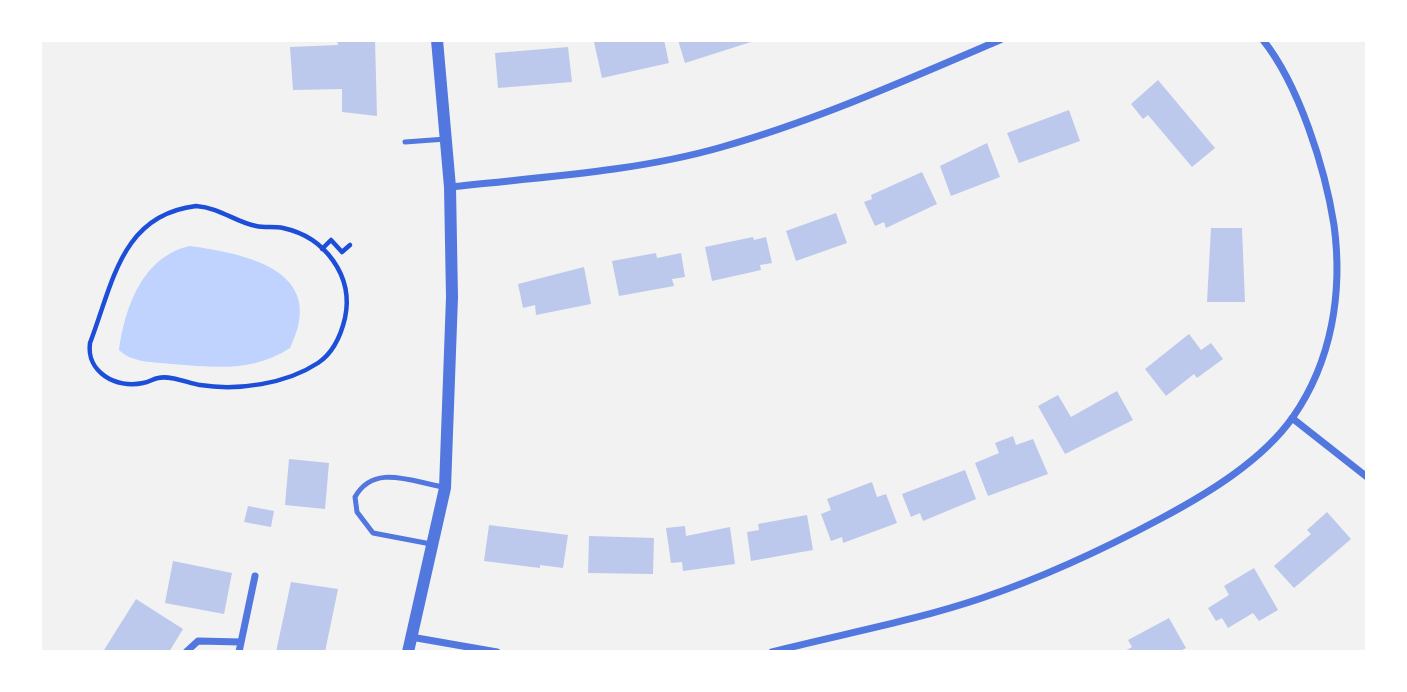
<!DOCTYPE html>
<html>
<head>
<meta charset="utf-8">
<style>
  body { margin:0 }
  #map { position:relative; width:1407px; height:692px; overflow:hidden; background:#f2f2f2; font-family:"Asap Condensed",sans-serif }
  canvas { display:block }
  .frame { position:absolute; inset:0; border:42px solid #fff; pointer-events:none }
</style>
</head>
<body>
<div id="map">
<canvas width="1407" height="692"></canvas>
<div class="frame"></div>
</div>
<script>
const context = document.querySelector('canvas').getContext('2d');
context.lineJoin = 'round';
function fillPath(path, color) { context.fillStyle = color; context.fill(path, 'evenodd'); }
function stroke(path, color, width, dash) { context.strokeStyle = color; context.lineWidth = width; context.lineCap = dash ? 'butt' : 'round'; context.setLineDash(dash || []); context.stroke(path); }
fillPath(new Path2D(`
  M 190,246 C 246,254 329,270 290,348 C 251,373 215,367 172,364 C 154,362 132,363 119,350 C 125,307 143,256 190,246 Z`), '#bfd3fe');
fillPath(new Path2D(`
  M 337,40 L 375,40 L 377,116 L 342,112 L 342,89 L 293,90 L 290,47 L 338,45 Z
  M 601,40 L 664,40 L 669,63 L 602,78 L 594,42 Z
  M 678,40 L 754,40 L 754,41 L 685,63 Z
  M 568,47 L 572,82 L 498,88 L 495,53 Z
  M 1158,80 L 1215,148 L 1192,167 L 1148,115 L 1143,119 L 1131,104 Z
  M 1069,110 L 1080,141 L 1019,163 L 1007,133 Z
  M 987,143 L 1000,177 L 951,196 L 940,166 Z
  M 922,172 L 937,204 L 886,228 L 884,222 L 875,226 L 864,202 L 872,199 L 871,195 Z
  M 836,213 L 847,243 L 796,261 L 786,231 Z
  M 1211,228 L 1242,228 L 1245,302 L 1207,302 Z
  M 753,237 L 754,240 L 766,237 L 772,263 L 760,265 L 761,270 L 712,281 L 705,247 Z
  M 656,253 L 657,258 L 681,253 L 685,277 L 672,279 L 674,286 L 619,296 L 612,261 Z
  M 584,267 L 591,304 L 536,315 L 535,305 L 523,308 L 518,284 Z
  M 1189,334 L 1201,350 L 1211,343 L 1223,359 L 1197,378 L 1194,374 L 1166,396 L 1145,369 Z
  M 1117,391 L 1133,420 L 1065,454 L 1038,406 L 1058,395 L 1071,417 Z
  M 1013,436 L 1016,445 L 1033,439 L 1048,474 L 988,496 L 975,463 L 999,453 L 995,443 Z
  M 289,459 L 329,463 L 325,509 L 285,505 Z
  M 965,470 L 976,499 L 923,521 L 920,513 L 911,517 L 902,494 Z
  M 872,482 L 877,497 L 886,494 L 897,523 L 843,543 L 842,537 L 831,541 L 821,514 L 831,510 L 827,499 Z
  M 248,506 L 274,511 L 271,527 L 244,522 Z
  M 1327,512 L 1351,539 L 1294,588 L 1274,566 L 1311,534 L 1307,530 Z
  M 807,515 L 813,550 L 751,561 L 747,532 L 759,530 L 758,524 Z
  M 489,525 L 568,535 L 563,568 L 540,565 L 540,568 L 484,561 Z
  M 685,526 L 686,536 L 730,527 L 735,564 L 683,571 L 682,562 L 671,563 L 666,528 Z
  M 589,536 L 654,538 L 653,574 L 588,573 Z
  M 173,561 L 232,573 L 224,614 L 165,603 Z
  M 1254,568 L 1278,610 L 1259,621 L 1253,613 L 1228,628 L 1222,618 L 1216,621 L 1208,608 L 1229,595 L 1224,586 Z
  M 291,582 L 338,589 L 325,652 L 276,652 Z
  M 136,599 L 183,629 L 169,652 L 104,650 Z
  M 1169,618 L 1186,648 L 1178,652 L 1123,652 L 1132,647 L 1128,640 Z`), '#bdc9ec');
stroke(new Path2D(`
  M 196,206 C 221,208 235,222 256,226 C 265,228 274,226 283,228 C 325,237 354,276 345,318 C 341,335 333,353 318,363 C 286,384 238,391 200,385 C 188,383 171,375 158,378 C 153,379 149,382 143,383 C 116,389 86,372 90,343 C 113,283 121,215 196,206 Z
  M 322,249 L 331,240 L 342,252 L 350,245`), '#1d4ed8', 4.5);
stroke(new Path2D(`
  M 405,142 L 446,139
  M 431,544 L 373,533 L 357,512 L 355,497 C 374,463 412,482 444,487`), '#5277de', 5);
stroke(new Path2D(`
  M 450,187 C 540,177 635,172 722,147 C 818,120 908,79 1000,40
  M 1292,418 L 1367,477
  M 411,637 L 497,652
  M 186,652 L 198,641 L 241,642
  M 239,652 L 255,576
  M 772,652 C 842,634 914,621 982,598 C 1044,577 1102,550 1160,519 C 1207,494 1262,461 1293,417 C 1332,361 1343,292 1334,225 C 1325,168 1299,85 1263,40`), '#5277de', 7);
stroke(new Path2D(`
  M 408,652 L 445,488 L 452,297 L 450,187 L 437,40`), '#5277de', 12);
</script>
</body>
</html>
